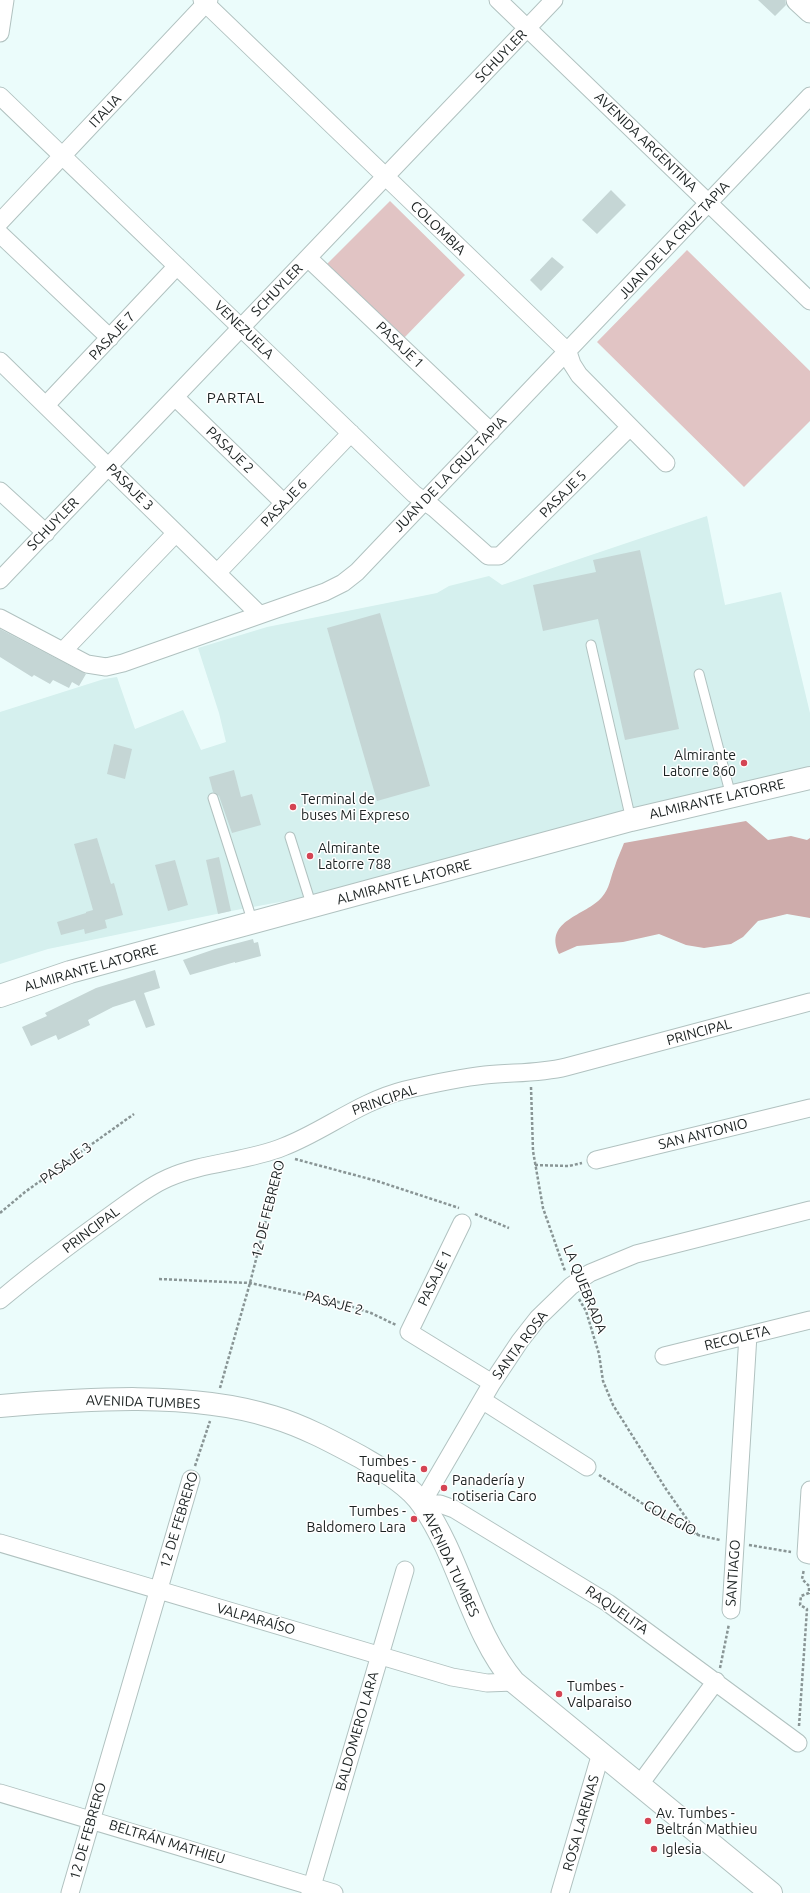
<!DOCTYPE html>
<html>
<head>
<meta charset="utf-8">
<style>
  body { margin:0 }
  canvas { display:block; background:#ebfcfb }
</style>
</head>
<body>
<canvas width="810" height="1893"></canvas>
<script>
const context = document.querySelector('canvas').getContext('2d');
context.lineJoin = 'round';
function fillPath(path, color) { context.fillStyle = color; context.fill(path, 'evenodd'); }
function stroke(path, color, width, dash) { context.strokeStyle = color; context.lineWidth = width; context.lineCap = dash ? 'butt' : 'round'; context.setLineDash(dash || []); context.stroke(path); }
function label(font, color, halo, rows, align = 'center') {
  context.font = font + ' Ubuntu,sans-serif'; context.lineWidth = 3; context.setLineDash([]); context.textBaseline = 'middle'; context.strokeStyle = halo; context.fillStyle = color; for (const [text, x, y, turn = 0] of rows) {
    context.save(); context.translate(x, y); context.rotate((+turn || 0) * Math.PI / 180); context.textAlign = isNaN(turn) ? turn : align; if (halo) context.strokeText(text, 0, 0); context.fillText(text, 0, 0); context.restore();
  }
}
fillPath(new Path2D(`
  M 707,516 L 725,605 L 781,592 L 810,713 L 810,776 L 356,888 L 231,911 L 48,949 L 0,964 L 0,712 L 104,679 L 117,677 L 135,729 L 183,710 L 201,750 L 226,742 L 219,713 L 198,648 L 267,627 L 437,593 L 449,586 L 489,576 L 502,585 Z`), '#d5f0ee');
fillPath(new Path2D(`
  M 390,201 L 465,275 L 403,339 L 327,264 Z
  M 687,250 L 810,371 L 810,421 L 744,487 L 597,342 Z`), '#e1c4c4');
fillPath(new Path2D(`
  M 746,821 L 768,840 L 791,836 L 807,840 L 810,838 L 810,918 L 787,914 L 758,921 L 743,937 L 731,944 L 704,948 L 686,945 L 659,934 L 623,942 L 577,946 L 559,954 C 543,920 586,916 602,897 C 610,888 610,878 615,866 C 617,859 621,851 624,843 Z`), '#ceacab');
fillPath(new Path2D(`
  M 758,0 L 785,0 L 786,5 L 775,16 Z
  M 611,190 L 626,205 L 597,234 L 582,220 Z
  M 552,257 L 564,267 L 541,291 L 530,280 Z
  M 640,550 L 679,729 L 625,740 L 598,619 L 543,631 L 533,585 L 596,572 L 593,560 Z
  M 380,613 L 430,786 L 377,801 L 327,628 Z
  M 0,629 L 86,674 L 79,686 L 72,682 L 69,688 L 53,680 L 50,684 L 34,675 L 32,677 L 0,657 Z
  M 114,744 L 132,749 L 125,779 L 107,774 Z
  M 234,770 L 241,797 L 252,794 L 261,825 L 232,833 L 219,796 L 213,792 L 209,777 Z
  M 97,838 L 111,884 L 114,883 L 123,915 L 105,920 L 107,928 L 85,934 L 84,929 L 61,935 L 57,922 L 86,913 L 86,912 L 93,910 L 74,844 Z
  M 219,857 L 231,911 L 218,914 L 206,860 Z
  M 175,860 L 188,905 L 168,911 L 155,865 Z
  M 253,939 L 254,943 L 258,942 L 261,956 L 235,963 L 235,962 L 190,975 L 183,960 L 215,949 Z
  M 155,970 L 160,988 L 144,993 L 155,1025 L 146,1028 L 135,1000 L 113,1007 L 88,1020 L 90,1025 L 58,1040 L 56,1035 L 31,1046 L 22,1027 L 47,1016 L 45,1013 L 96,988 Z`), '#c5d6d5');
const service = new Path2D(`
  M 591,645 L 631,820
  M 699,674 L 731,796
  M 213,798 L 253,923
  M 290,837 L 312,907`);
const minor = new Path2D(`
  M 202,0 L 568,352 L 572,364 L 579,375 L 666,463
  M 498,0 L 810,301
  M 0,33 L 5,0
  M 0,96 L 414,494 L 434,508 L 488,556 L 499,556 L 503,553 L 630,427
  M 0,222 L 209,0
  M 0,234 L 110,338
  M 308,258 L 491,432
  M 0,361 L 259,614
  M 175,397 L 284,503
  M 46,405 L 177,266
  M 0,491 L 46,533
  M 217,573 L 351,433
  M 0,580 L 554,0
  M 0,618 L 87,664 L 106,667 L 123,663 L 325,592 L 343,583 L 357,572 L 810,96
  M 63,651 L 176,533
  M 596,1160 L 810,1108
  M 462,1223 L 409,1332 L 492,1383
  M 0,1300 C 37,1269 76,1240 115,1212 C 132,1200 149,1186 168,1178 C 204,1162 246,1162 283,1147 C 325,1131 358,1102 405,1090 C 431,1084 458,1078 485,1075 C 513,1072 538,1074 566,1067 L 810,1002
  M 664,1356 L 810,1320
  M 482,1400 L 587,1467
  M 810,1490 L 806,1554 L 810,1555
  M 422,1503 L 492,1383 L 520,1341 L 538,1318 L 571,1286 L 590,1273 L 636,1254 L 810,1210
  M 422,1503 L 440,1504 L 454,1509 L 608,1603 L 798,1743
  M 0,1543 L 452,1677 L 487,1683 L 514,1682
  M 731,1610 L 748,1335
  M 640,1784 L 716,1681
  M 0,1793 L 334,1893
  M 70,1893 L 191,1479
  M 310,1893 L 405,1570
  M 560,1893 L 601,1753`);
const tertiary = new Path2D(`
  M 797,0 L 810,12`);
const secondary = new Path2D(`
  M 0,996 L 70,972 L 631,820 L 810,778
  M 0,1406 C 85,1399 191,1391 273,1417 C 303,1426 331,1441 359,1456 C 381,1469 408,1483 423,1505 C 461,1560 471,1631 514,1682 L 771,1893`);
stroke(service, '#b1c2c0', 11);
stroke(minor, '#b1c2c0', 19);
stroke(tertiary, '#b1c2c0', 23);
stroke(secondary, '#b1c2c0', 24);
stroke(new Path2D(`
  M 531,1087 L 533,1151 L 543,1208 L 565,1271
  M 295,1159 L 377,1181 L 459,1208
  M 535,1165 L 569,1166 L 582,1163
  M 0,1213 L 25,1192 L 134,1114
  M 475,1214 L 509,1228
  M 159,1279 L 250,1283 L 338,1302 L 371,1313 L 396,1325
  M 579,1299 L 586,1311 L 599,1354 L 603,1381 L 613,1405 L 666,1489 L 698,1535
  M 220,1388 L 250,1283 L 280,1165
  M 195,1466 L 210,1421
  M 599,1475 L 663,1517 L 698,1535 L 720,1540
  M 749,1545 L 791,1552
  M 720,1668 L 729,1624
  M 799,1726 L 807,1609 L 800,1605 L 801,1596 L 809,1593 L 809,1586 L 802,1579 L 804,1569`), '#899595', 2.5, [3, 2]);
stroke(service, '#fff', 9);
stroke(minor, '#fff', 17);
stroke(tertiary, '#fff', 21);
stroke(secondary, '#fff', 22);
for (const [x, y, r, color] of [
  [744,763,4,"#d44453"],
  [293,807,4,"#d44453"],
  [310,856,4,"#d44453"],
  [424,1469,4,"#d44453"],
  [444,1488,4,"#d44453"],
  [414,1519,4,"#d44453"],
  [559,1694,4,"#d44453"],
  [648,1821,4,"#d44453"],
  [654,1849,4,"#d44453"]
]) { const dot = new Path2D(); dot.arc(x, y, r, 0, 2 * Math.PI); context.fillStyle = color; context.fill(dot); stroke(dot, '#fff', 1.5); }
label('14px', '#1b2121', '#fff', [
  ["SCHUYLER",501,56,-46],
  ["ITALIA",105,111,-47],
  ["AVENIDA ARGENTINA",646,142,44],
  ["COLOMBIA",438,228,44],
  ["JUAN DE LA CRUZ TAPIA",674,240,-47],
  ["SCHUYLER",277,290,-46],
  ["VENEZUELA",244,330,44],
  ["PASAJE 7",112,336,-47],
  ["PASAJE 1",400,345,44],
  ["PASAJE 2",230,450,44],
  ["JUAN DE LA CRUZ TAPIA",450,474,-46],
  ["PASAJE 3",130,487,45],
  ["PASAJE 5",563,494,-45],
  ["PASAJE 6",284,503,-46],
  ["SCHUYLER",53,524,-46],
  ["ALMIRANTE LATORRE",717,799,-13],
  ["ALMIRANTE LATORRE",404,882,-15],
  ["ALMIRANTE LATORRE",91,968,-16],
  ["PRINCIPAL",699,1032,-15],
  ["PRINCIPAL",384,1100,-19],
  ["SAN ANTONIO",703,1134,-14],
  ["PASAJE 3",66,1163,-36],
  ["12 DE FEBRERO",268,1209,-76],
  ["PRINCIPAL",91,1230,-37],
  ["PASAJE 1",435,1278,-64],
  ["LA QUEBRADA",585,1289,68],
  ["PASAJE 2",334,1303,15],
  ["RECOLETA",737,1338,-14],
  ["SANTA ROSA",520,1345,-53],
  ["AVENIDA TUMBES",143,1402,2],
  ["COLEGIO",670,1518,29],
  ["12 DE FEBRERO",179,1520,-73],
  ["AVENIDA TUMBES",451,1564,65],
  ["SANTIAGO",733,1573,-86],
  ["RAQUELITA",617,1610,35],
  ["VALPARAÍSO",256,1619,16],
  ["BALDOMERO LARA",357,1731,-74],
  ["ROSA LARENAS",581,1823,-74],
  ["12 DE FEBRERO",88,1831,-74],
  ["BELTRÁN MATHIEU",167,1842,17]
]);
label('14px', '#1b2121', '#fff', [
  ["Almirante",736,755,"right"],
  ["Latorre 860",736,771,"right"],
  ["Terminal de",301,799],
  ["buses Mi Expreso",301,815],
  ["Almirante",318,848],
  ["Latorre 788",318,864],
  ["Tumbes -",416,1461,"right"],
  ["Raquelita",416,1477,"right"],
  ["Panadería y",452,1480],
  ["rotiseria Caro",452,1496],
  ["Tumbes -",406,1511,"right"],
  ["Baldomero Lara",406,1527,"right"],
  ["Tumbes -",567,1686],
  ["Valparaiso",567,1702],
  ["Av. Tumbes -",656,1813],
  ["Beltrán Mathieu",656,1829],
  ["Iglesia",662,1849]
], 'left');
context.letterSpacing = '1px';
label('15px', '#1b2121', '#fff', [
  ["PARTAL",236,398]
]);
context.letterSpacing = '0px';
</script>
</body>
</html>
